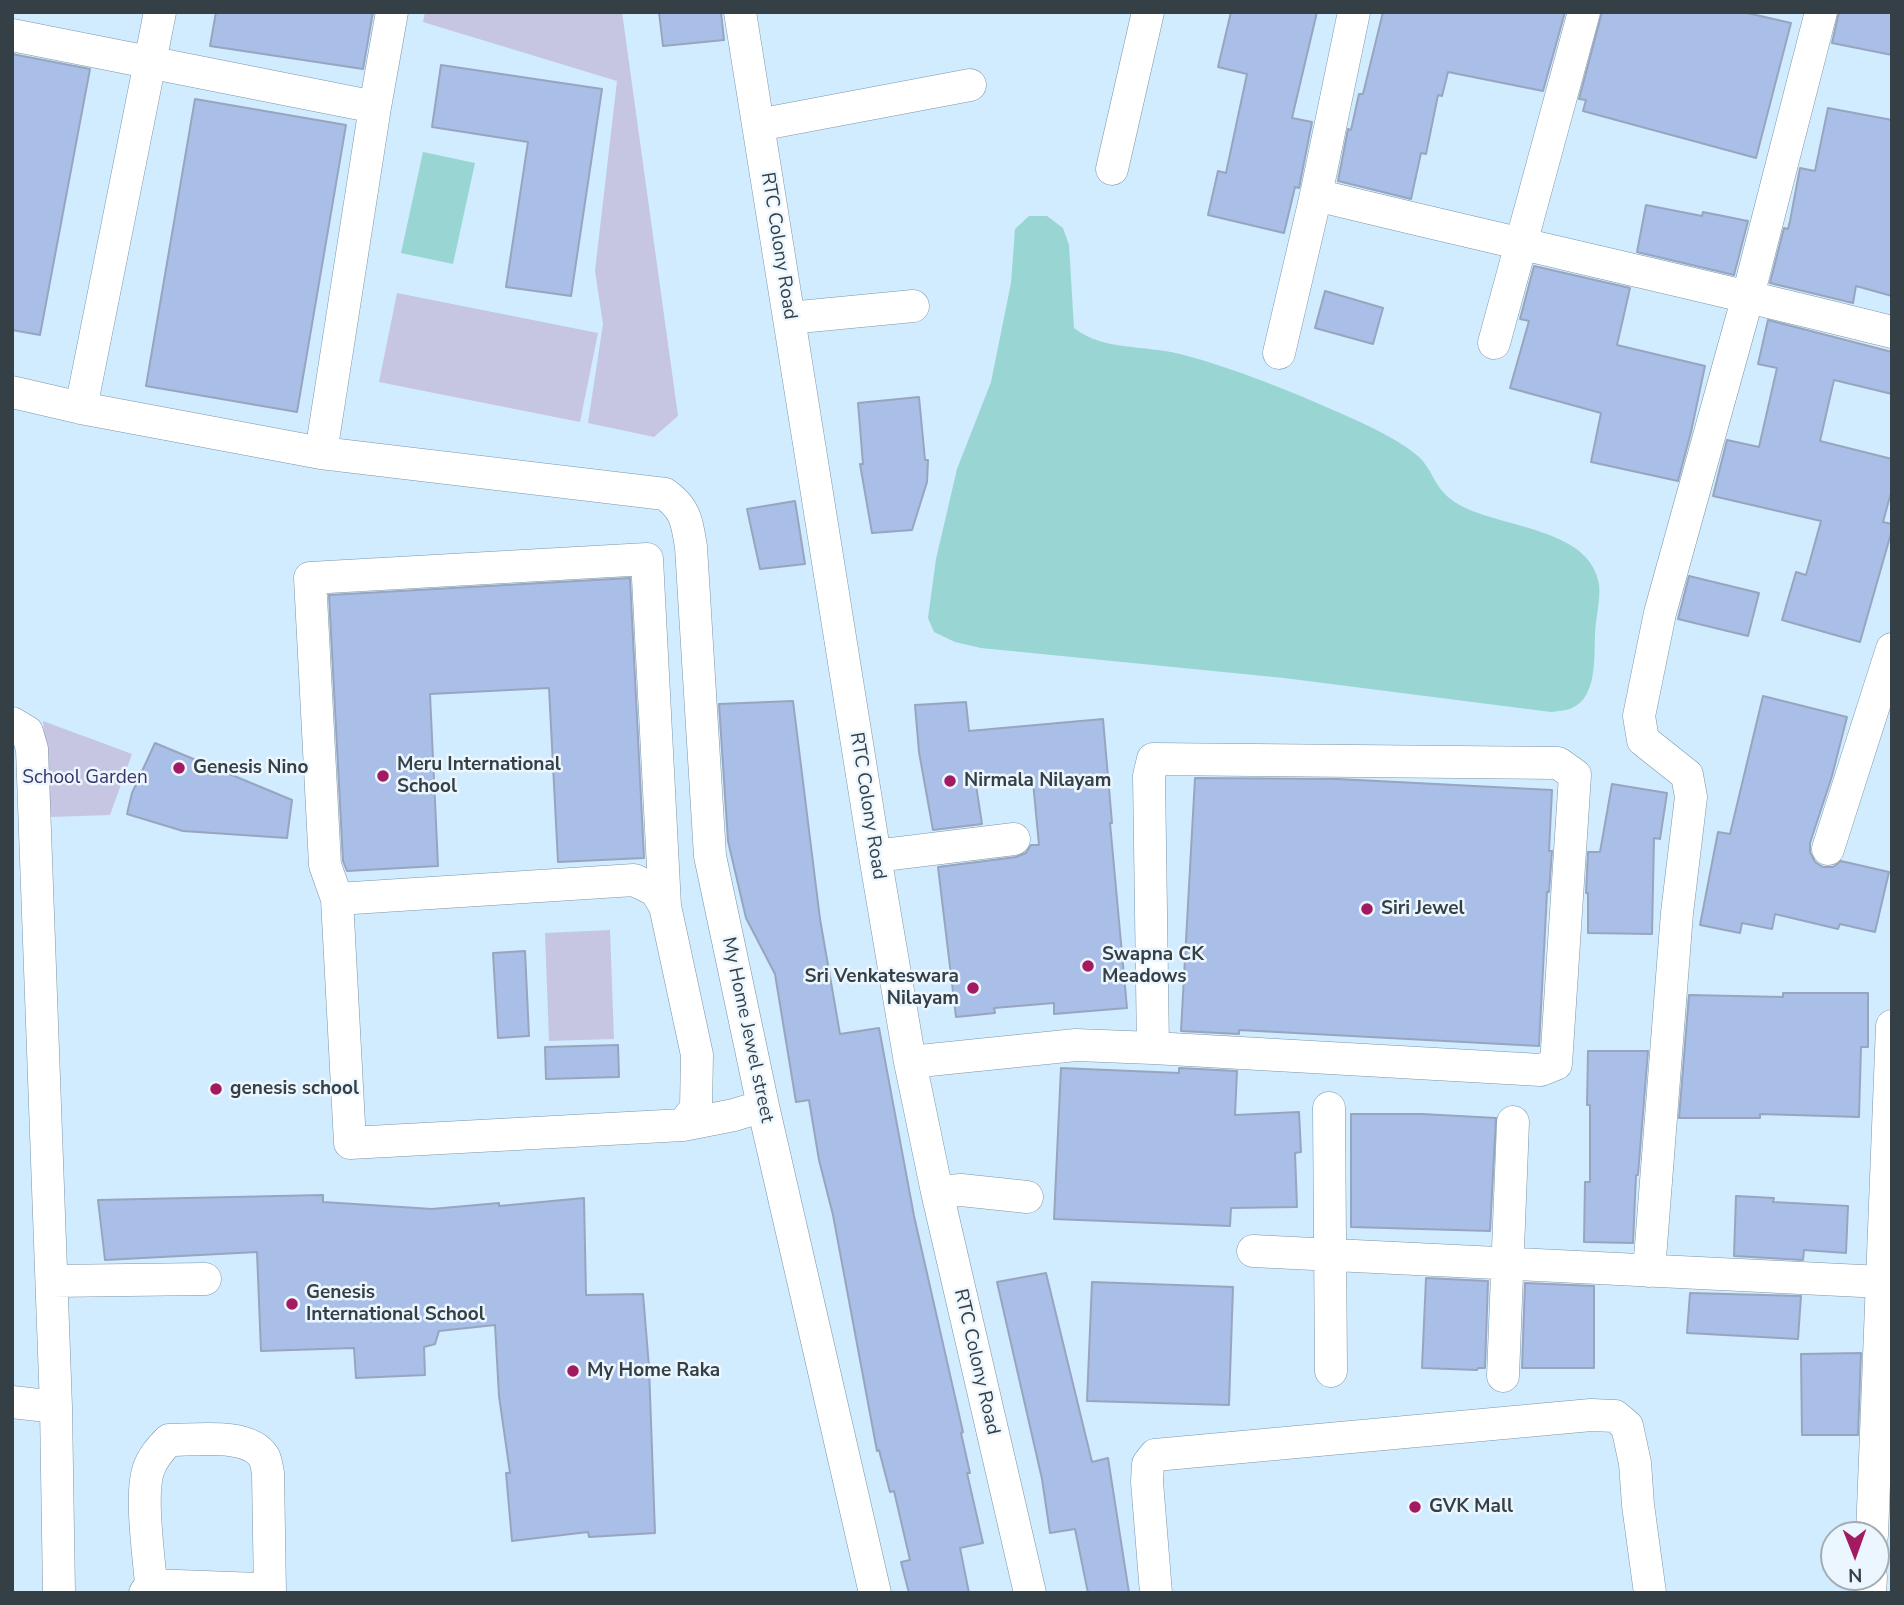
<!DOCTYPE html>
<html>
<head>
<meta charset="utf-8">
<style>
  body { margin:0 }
  #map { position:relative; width:1904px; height:1605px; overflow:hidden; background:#d1ebff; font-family:"Nunito Sans",sans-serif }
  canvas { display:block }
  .frame { position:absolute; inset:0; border:14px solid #343f46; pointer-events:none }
  .north { position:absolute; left:1820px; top:1521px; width:70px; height:70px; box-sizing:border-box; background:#ecf6fe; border:2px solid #a2adb4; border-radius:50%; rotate:179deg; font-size:19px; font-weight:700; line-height:28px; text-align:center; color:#343f46 }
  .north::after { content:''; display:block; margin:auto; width:24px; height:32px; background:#a41a61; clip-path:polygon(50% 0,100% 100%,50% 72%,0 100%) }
</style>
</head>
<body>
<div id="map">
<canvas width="1904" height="1605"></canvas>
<div class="frame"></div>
<div class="north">N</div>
</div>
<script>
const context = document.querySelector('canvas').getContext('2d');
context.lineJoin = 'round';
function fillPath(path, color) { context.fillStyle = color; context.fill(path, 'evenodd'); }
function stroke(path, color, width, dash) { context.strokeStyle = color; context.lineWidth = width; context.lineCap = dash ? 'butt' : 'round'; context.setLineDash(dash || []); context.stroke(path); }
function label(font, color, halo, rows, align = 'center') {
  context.font = font + ' "Nunito Sans",sans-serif'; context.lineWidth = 5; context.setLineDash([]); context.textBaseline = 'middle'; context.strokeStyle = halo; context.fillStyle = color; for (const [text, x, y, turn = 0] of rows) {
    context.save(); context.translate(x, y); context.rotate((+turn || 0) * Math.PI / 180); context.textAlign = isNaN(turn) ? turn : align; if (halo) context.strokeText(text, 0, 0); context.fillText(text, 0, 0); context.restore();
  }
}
fillPath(new Path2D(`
  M 425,12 L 622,12 L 678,416 L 654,437 L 588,423 L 603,324 L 595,271 L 617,81 L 423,22 Z
  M 397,293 L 598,333 L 580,422 L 379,382 Z
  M 43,721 L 132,754 L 110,815 L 51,817 Z
  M 610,930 L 614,1039 L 549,1041 L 545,933 Z`), '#c6c6e2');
fillPath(new Path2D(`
  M 423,152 L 475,163 L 453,264 L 401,253 Z
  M 1029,216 L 1047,216 L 1063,228 L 1069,245 L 1074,328 C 1103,351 1145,345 1180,354 C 1234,368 1288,390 1340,413 C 1363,423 1405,442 1422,460 C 1436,477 1435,490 1458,504 C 1498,528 1590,527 1599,584 C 1601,600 1595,620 1595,636 C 1594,658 1597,697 1572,708 C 1566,711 1557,711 1551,712 L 1284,678 L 981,648 L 955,642 L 934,632 L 928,618 L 936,559 L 957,469 L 991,382 L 1011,283 L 1015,229 Z`), '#99d6d3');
const building = new Path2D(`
  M 216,12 L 373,12 L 363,69 L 210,46 Z
  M 659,12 L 721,12 L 724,40 L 663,46 Z
  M 1231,12 L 1317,12 L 1292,118 L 1312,122 L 1299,188 L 1295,187 L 1284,233 L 1208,215 L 1218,171 L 1226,173 L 1247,74 L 1218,67 Z
  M 1383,12 L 1565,12 L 1543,91 L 1448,72 L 1442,96 L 1438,95 L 1426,154 L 1421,153 L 1411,199 L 1338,181 L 1348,129 L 1351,130 L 1359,94 L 1363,94 Z
  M 1602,12 L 1743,12 L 1791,23 L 1756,158 L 1583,111 L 1586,100 L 1579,99 Z
  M 1839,12 L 1892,12 L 1892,55 L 1832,43 Z
  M 12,54 L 90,69 L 40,335 L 12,330 Z
  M 441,65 L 602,89 L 571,296 L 506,287 L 528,142 L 432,127 Z
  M 195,99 L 346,125 L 297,412 L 146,386 Z
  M 1828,108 L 1892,120 L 1892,296 L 1856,286 L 1853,303 L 1770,283 L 1784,228 L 1788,229 L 1790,221 L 1800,168 L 1815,171 Z
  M 1646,205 L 1702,216 L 1703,212 L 1748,221 L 1734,275 L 1637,252 Z
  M 1534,266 L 1630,288 L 1617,345 L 1705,366 L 1691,432 L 1678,481 L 1591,462 L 1601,413 L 1510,388 L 1529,321 L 1520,319 Z
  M 1325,291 L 1383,308 L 1373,344 L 1315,328 Z
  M 1768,320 L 1892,352 L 1892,394 L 1834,380 L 1820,441 L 1892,459 L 1892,489 L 1883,522 L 1892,524 L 1892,530 L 1860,642 L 1782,620 L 1796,572 L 1806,575 L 1821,521 L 1713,496 L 1727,440 L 1759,447 L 1777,368 L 1758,364 Z
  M 919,397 L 925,460 L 928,460 L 927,482 L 912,530 L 872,533 L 860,464 L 863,464 L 858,403 Z
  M 795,501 L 805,564 L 760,569 L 747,509 Z
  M 1689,576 L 1759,593 L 1748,636 L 1678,619 Z
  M 630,578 L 644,858 L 558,862 L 549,688 L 430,694 L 438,866 L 347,871 L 343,861 L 329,595 Z
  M 1763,696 L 1847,717 L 1832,776 L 1810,843 L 1810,852 L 1815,862 L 1823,867 L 1833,867 L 1841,861 L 1889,872 L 1875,932 L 1840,924 L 1838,929 L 1775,914 L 1772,929 L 1742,923 L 1740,933 L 1700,925 L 1718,832 L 1730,834 Z
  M 793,701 L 820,919 L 840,1034 L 879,1028 L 914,1216 L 963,1432 L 961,1433 L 970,1473 L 967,1473 L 983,1543 L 960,1548 L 969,1593 L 909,1593 L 901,1562 L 910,1560 L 894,1491 L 890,1492 L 879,1450 L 877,1451 L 833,1215 L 819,1160 L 809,1100 L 796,1102 L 775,974 L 746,918 L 728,841 L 719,704 Z
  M 966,702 L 969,731 L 1103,719 L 1112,823 L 1110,823 L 1127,1008 L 1054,1014 L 1054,1003 L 994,1008 L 995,1013 L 956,1017 L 938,867 L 1016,857 L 1026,853 L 1031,845 L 1039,845 L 1033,782 L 976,785 L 982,824 L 933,830 L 919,752 L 915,705 Z
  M 155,743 L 292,800 L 287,838 L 183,831 L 127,814 L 132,793 Z
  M 1195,778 L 1338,779 L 1552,790 L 1549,851 L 1552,851 L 1549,892 L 1547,892 L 1539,1046 L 1239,1030 L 1239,1034 L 1181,1031 Z
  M 1612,784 L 1667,793 L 1660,839 L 1654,838 L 1652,934 L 1588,933 L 1588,893 L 1586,893 L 1588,852 L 1600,852 Z
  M 525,951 L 529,1036 L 498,1038 L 493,953 Z
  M 1783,993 L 1868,993 L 1868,1047 L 1861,1047 L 1859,1117 L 1760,1114 L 1760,1118 L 1679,1118 L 1689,995 L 1783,997 Z
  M 618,1045 L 619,1077 L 546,1079 L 545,1047 Z
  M 1588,1051 L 1648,1051 L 1638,1175 L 1636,1175 L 1633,1243 L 1584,1242 L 1585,1182 L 1590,1182 L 1590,1105 L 1587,1105 Z
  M 1061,1068 L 1179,1073 L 1179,1068 L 1237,1071 L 1235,1115 L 1299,1112 L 1301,1152 L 1295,1153 L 1297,1207 L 1231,1208 L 1230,1226 L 1054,1219 Z
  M 1351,1114 L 1422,1114 L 1496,1118 L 1490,1231 L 1351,1227 Z
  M 323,1195 L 323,1202 L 432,1209 L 499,1203 L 499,1206 L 584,1198 L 586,1295 L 643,1294 L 649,1367 L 655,1533 L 589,1537 L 588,1532 L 512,1541 L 506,1473 L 510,1473 L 499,1396 L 495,1325 L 439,1331 L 435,1344 L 424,1347 L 425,1375 L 356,1378 L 354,1348 L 261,1351 L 257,1252 L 105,1260 L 98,1200 Z
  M 1736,1196 L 1774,1198 L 1773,1202 L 1848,1206 L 1846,1253 L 1804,1250 L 1803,1260 L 1734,1256 Z
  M 1046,1273 L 1092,1462 L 1108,1458 L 1129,1593 L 1088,1593 L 1075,1529 L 1050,1533 L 1042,1479 L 997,1282 Z
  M 1426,1278 L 1488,1281 L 1485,1368 L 1478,1368 L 1477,1370 L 1422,1368 Z
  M 1092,1282 L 1233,1287 L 1229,1405 L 1087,1401 Z
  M 1525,1283 L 1594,1286 L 1594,1368 L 1522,1368 Z
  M 1690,1293 L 1801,1296 L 1798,1339 L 1687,1333 Z
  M 1861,1353 L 1858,1435 L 1802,1435 L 1801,1354 Z`);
fillPath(building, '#a9bfe7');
stroke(building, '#98a5be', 2);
const minor = new Path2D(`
  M 740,12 L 875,856 L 910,1062 L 937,1192 L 1030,1593
  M 12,35 L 375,107
  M 758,125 L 970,85
  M 1112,169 L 1148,12
  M 1316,195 C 1508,242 1701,284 1892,332
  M 789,318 L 913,306
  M 1494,343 L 1584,12
  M 1279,353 L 1316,195 L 1354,12
  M 12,392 L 81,408 L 321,453 L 665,494 C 686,509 687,522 691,547 L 710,856 L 763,1106 L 875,1593
  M 81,408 L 160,12
  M 321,453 L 375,107 L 392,12
  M 12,723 L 27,732 L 32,749 L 56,1407 L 59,1593
  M 1828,849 L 1892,649
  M 875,856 L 1014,839
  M 337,899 L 634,880 L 655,890 L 665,906 L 697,1055 L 696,1108 L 683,1125 L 350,1143 L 337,899 L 325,865 L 310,578 L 647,559 L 665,906
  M 910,1062 L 1076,1045 L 1153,1048 L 1149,776 L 1153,759 L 1558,763 L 1575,775 L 1556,1064 L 1541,1070 L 1153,1048
  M 1329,1108 L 1331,1371
  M 683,1125 L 734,1115 L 763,1106
  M 937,1192 L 961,1190 L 1027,1197
  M 1253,1251 L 1882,1282
  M 1649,1271 L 1677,913 L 1691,797 L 1687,775 L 1643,740 L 1639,716 L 1660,613 L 1748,296 L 1821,12
  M 52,1281 L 205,1279
  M 1503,1376 L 1513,1122
  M 12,1402 L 56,1407
  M 1872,1535 L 1892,1026
  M 151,1585 C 149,1557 140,1496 148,1471 C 152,1458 160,1449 169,1440 C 195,1440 249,1432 264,1457 C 266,1461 267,1468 268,1473 L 270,1593
  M 145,1593 L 151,1585 L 258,1589 L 262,1593
  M 1156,1593 L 1147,1482 L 1148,1464 L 1155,1455 L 1591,1415 L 1615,1416 L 1627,1426 L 1635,1463 L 1638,1505 L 1650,1593
  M 1870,1593 L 1871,1577`);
stroke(minor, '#7d95a7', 33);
stroke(minor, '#fff', 32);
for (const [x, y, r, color] of [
  [179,768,7,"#a41a61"],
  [383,776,7,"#a41a61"],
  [950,781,7,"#a41a61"],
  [1367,909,7,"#a41a61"],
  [1088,966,7,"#a41a61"],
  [973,988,7,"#a41a61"],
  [216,1089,7,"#a41a61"],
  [292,1304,7,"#a41a61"],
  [573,1371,7,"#a41a61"],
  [1415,1507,7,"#a41a61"]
]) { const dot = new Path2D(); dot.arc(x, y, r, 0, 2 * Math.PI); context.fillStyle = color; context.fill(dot); stroke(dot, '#ecf6fe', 2.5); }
label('19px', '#343f46', '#ecf6fe', [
  ["RTC Colony Road",778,246,81],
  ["RTC Colony Road",867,806,81],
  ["My Home Jewel street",747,1030,78],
  ["RTC Colony Road",976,1362,77]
]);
label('bold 19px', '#343f46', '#ecf6fe', [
  ["Meru International",397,765],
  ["School",397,787],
  ["Genesis Nino",193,768],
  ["Nirmala Nilayam",964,781],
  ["Siri Jewel",1381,909],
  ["Swapna CK",1102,955],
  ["Meadows",1102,977],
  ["Sri Venkateswara",959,977,"right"],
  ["Nilayam",959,999,"right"],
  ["genesis school",230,1089],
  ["Genesis",306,1293],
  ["International School",306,1315],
  ["My Home Raka",587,1371],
  ["GVK Mall",1429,1507]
], 'left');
label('19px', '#3a346a', '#ecf6fe', [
  ["School Garden",85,778]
]);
</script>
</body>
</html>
